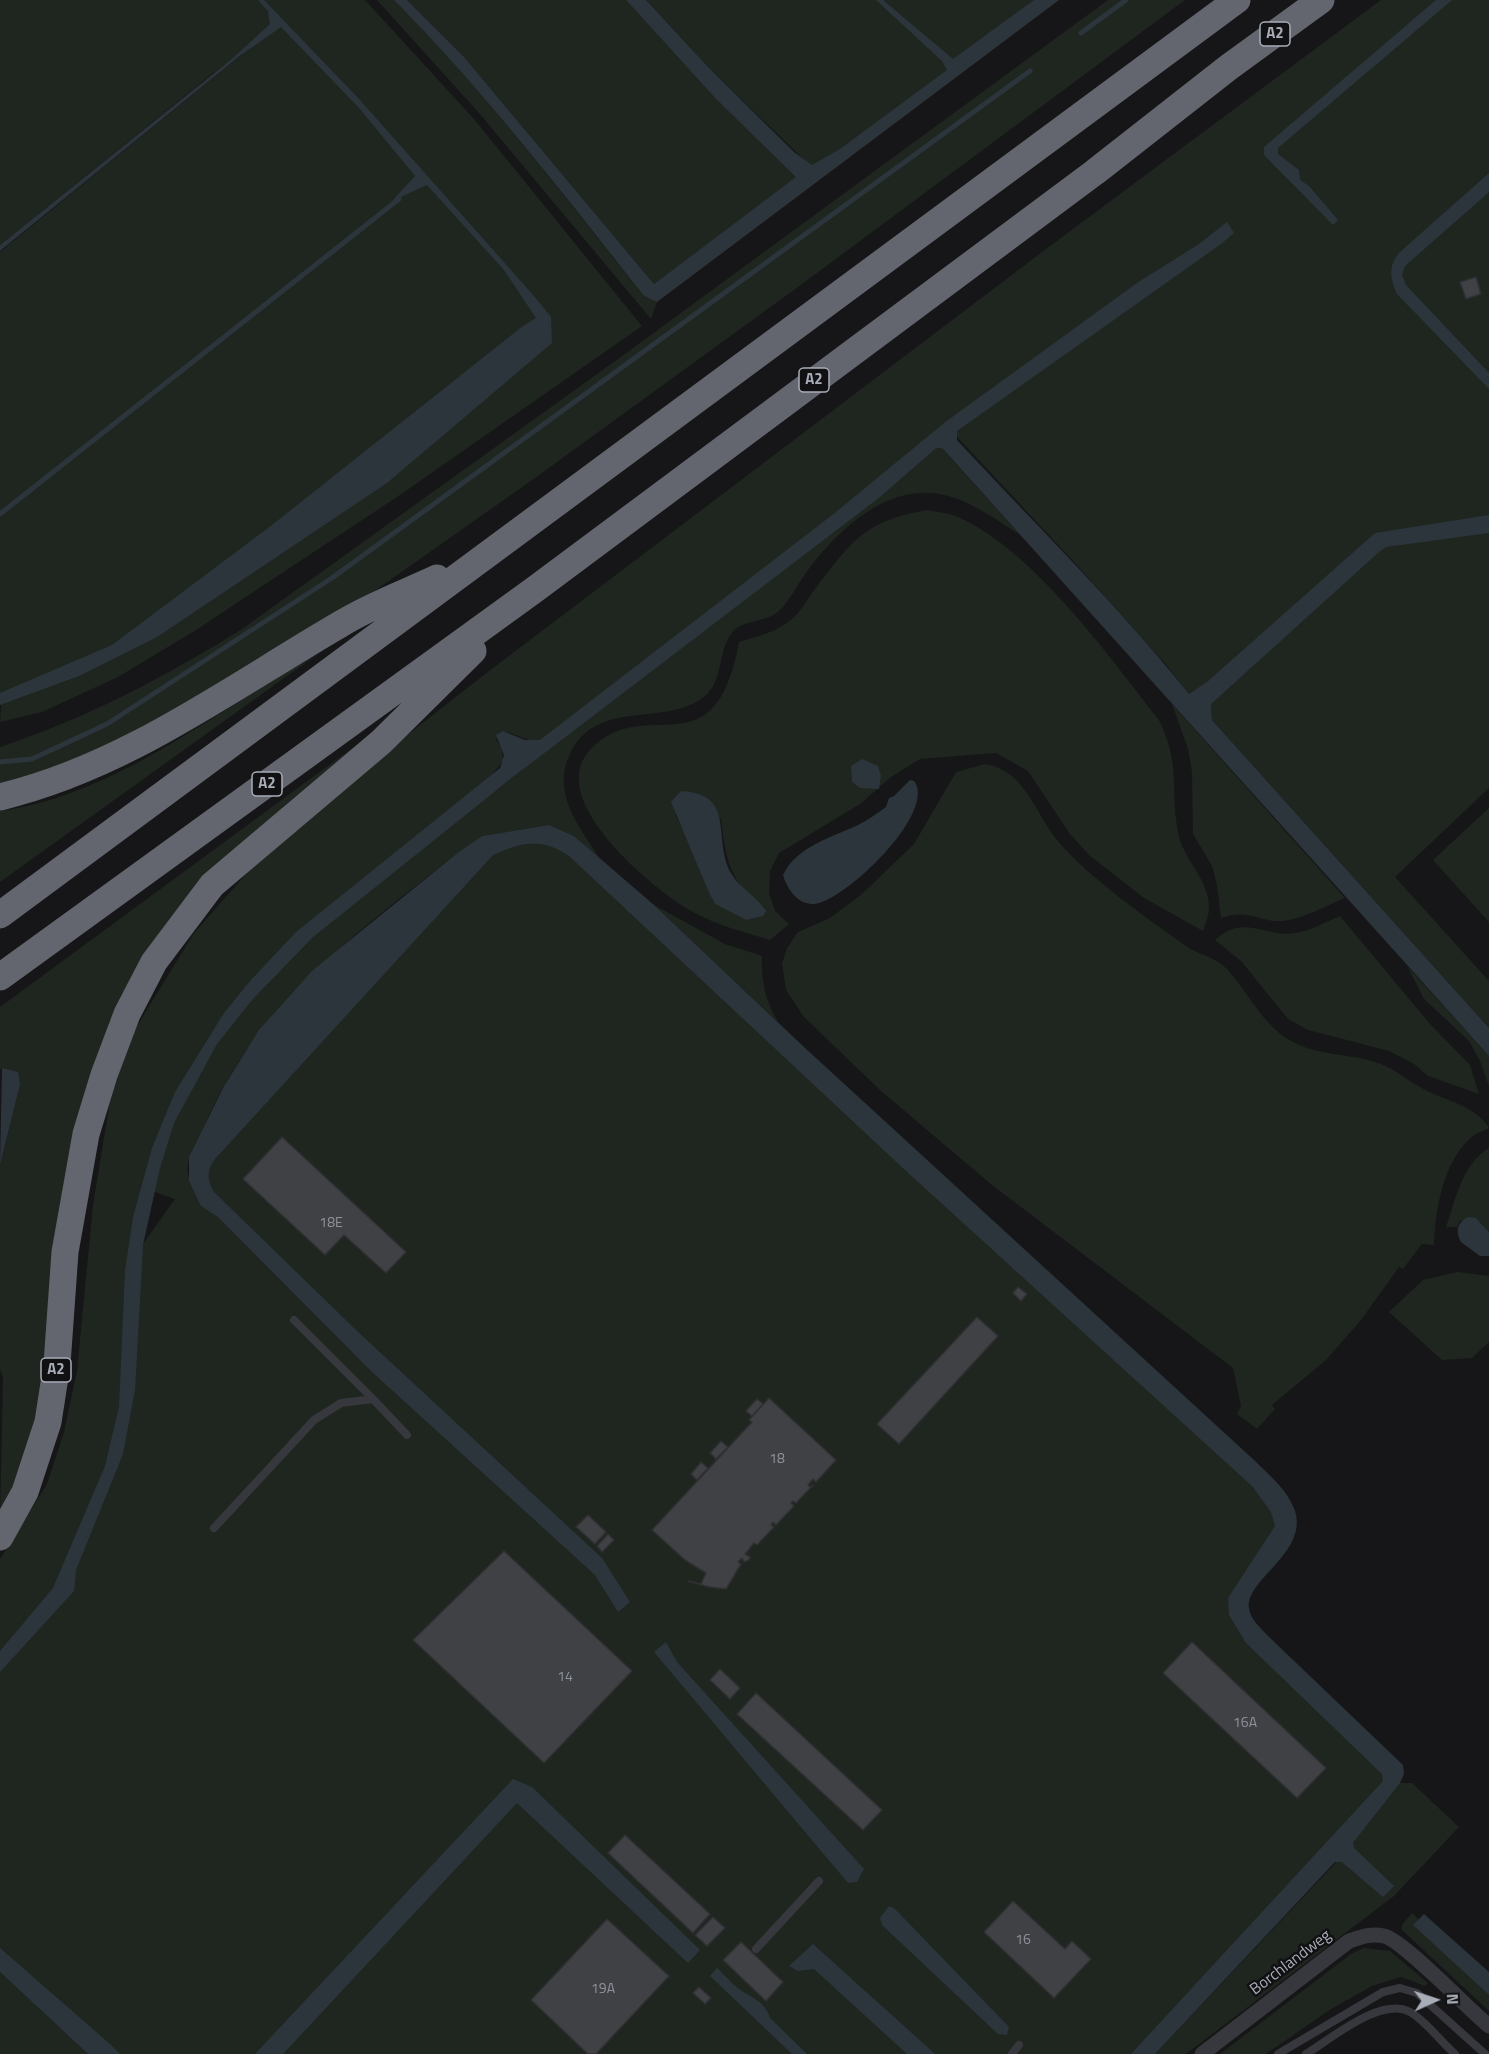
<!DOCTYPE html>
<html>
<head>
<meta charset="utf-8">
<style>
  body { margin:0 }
  #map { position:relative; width:1489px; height:2054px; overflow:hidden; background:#161618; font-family:"Titillium Web",sans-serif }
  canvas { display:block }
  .north { position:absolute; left:1405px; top:1970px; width:60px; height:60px; -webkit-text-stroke:4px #111113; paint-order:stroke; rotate:87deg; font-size:16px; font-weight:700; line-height:24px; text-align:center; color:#a8adb8 }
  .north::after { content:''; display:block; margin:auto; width:21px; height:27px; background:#a8adb8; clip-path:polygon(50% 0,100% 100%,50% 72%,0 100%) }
</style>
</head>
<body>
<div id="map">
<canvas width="1489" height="2054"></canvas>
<div class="north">N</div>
</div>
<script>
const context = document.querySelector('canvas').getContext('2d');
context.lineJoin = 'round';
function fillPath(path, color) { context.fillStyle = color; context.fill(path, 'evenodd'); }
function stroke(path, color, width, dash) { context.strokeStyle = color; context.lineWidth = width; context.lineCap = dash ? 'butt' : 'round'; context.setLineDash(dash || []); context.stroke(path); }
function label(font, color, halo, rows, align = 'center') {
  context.font = font + ' "Titillium Web",sans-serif'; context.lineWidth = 5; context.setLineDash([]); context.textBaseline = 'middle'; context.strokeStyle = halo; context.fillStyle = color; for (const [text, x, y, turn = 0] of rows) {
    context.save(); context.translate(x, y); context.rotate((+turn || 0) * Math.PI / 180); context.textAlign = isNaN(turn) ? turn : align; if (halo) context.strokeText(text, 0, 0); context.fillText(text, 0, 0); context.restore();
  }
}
fillPath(new Path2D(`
  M 0,0 L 365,0 L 474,119 L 642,326 L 400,495 L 196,630 L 118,677 L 42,712 L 0,722 L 2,693 L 0,693 L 0,252 L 267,34 L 212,74 L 0,245 Z
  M 377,0 L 394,0 C 485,91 563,196 644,296 L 657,302 L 651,319 L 479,113 Z
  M 407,0 L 626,0 L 716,99 L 797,177 L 654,284 L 464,57 Z
  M 646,0 L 1056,0 L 822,177 L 709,68 Z
  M 1108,0 L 1185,0 L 798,287 L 535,478 L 356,604 L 201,704 L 0,792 L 0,747 C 87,718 165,677 242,629 L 618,359 Z
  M 1381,0 L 1489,0 L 1489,788 L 1395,877 L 1489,981 L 1489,1028 L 1212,720 L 1211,704 L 1188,694 L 1168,667 L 1075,563 L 944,423 L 930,435 L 1020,535 C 998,521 974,503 948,496 C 890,480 840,528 808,570 C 798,583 791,599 779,611 C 766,623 741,619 731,634 C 718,652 723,681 705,696 C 665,729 595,696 569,756 C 552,795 580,827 600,859 L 574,836 L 549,825 L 482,836 L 460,851 C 357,933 258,1001 204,1127 C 197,1143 183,1161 189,1178 L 205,1156 L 482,850 C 519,827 527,825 569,839 L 1256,1475 C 1263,1485 1272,1495 1278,1506 C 1299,1542 1243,1576 1231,1607 L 1240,1628 L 1387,1770 L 1386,1787 L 1136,2054 L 101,2054 L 0,1958 L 0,1559 L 47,1484 L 64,1432 L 77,1371 L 93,1205 L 113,1083 L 132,1034 L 194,933 L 246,874 L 352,778 L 493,668 L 1046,249 ZM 507,732 L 535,742 L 541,755 L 496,791 L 489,778 L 503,761 L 502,748 L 496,739 ZM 146,1189 L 175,1199 L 138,1251 L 130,1375 L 124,1402 L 138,1231 Z
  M 927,510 C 937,512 949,513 958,517 C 1034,551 1108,655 1159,720 C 1181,765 1170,788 1178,832 C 1182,859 1210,879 1209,909 C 1209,915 1205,924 1203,931 L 1144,898 L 1089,855 L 1070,834 L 1028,771 L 996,753 L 920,759 L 891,777 L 860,804 L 779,853 L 770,871 L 769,893 L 775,911 L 789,924 L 770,940 C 744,932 716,925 693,912 C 653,890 542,798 591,749 C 648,691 714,776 739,642 C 758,636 778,632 793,618 C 802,610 808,598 815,589 C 852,541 864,521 927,510 ZM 675,814 L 721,819 C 726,860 729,882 764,907 L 746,920 L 715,904 L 710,895 L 693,849 Z
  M 326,648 L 0,882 L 0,811 C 90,799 173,743 248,696 C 265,685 309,651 326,648 Z
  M 1172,704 L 1345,898 C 1325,906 1304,919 1282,921 C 1259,922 1247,908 1221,918 L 1217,885 L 1212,866 L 1193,834 L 1192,772 L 1188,749 Z
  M 355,746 L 283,807 L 110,1020 L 42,1414 L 0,1518 L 3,1378 L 0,1369 L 0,1165 L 20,1085 L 2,1068 L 0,1070 L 0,1007 Z
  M 985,764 C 1025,770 1035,813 1057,840 C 1088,877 1144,916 1183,944 C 1196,954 1216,957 1227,969 C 1250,994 1264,1029 1297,1044 C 1323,1056 1355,1054 1381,1064 C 1395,1069 1407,1080 1420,1087 C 1443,1101 1475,1104 1489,1128 C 1485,1131 1477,1132 1473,1136 C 1444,1159 1435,1209 1434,1245 L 1422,1244 L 1403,1269 L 1399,1267 L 1361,1320 L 1326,1360 L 1272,1405 L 1275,1409 L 1257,1429 L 1237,1414 L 1241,1406 L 1233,1368 L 992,1185 L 881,1091 L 804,1017 L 786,990 L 782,964 L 787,948 L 798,932 L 830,918 L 862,894 L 914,844 L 956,772 Z
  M 1489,808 L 1489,922 L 1433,860 Z
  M 654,905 L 725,944 L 762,956 C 761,981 765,1000 778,1022 Z
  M 1340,916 L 1430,1024 L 1470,1065 L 1479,1094 L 1428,1076 L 1414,1064 L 1389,1051 L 1308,1030 L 1288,1019 L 1241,961 L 1215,940 C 1243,913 1265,938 1296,933 C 1311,930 1326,922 1340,916 Z
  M 1407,966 L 1489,1056 L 1489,1086 L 1480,1061 L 1469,1041 L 1424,999 Z
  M 1489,1148 L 1489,1232 L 1476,1218 L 1460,1221 L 1457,1227 L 1446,1227 C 1456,1199 1462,1164 1489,1148 Z
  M 1457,1272 L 1489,1276 L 1489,1342 L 1472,1358 L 1442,1360 L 1389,1312 L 1423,1280 Z
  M 1400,1783 L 1412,1783 L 1459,1827 L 1394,1896 L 1186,2054 L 1155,2054 L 1345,1853 Z
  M 1412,1913 L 1419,1920 L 1414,1925 L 1489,1995 L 1489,2011 L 1402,1930 L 1402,1925 Z
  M 1364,1948 L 1390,1951 L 1428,1983 L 1425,1986 L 1401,1977 L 1372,1986 L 1331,2009 L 1266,2054 L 1220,2054 L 1351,1954 Z
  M 0,1972 L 88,2054 L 0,2054 Z`), '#1e261f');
fillPath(new Path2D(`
  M 258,0 L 264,0 L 359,99 L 534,296 L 551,317 L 552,343 L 387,483 L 157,637 L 79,676 L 0,705 L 0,693 L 112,645 L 272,525 L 523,326 L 536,318 L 504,270 L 427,185 L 392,201 L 415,176 L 360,109 L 281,27 L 241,55 L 0,251 L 0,245 L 233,58 L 270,24 L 268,11 Z
  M 394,0 L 407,0 L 464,57 L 654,284 L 796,177 L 716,99 L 626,0 L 646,0 L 709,68 L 794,152 L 812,165 L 840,149 L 947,70 L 942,61 L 876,0 L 883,0 L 953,59 L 1034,0 L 1059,0 L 657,302 L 644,296 C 564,195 485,92 394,0 Z
  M 1436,0 L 1452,0 L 1278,148 L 1278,154 L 1299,170 L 1300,180 L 1309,186 L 1338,220 L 1333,225 L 1264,155 L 1264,147 Z
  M 1489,173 L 1489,192 L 1405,266 L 1402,275 L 1406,285 L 1489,373 L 1489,389 L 1397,294 C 1390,278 1388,265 1400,252 Z
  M 1227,222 L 1234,233 L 1221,244 L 957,431 L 957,440 C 1035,524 1117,604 1189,694 L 1207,682 L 1375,533 L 1489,515 L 1489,533 L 1386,547 L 1379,552 L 1211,704 L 1212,720 L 1489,1028 L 1489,1056 L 952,459 L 942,448 L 936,448 L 880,497 L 513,777 L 312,938 L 252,1000 L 217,1044 L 174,1123 L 160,1168 L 143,1245 L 135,1390 L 123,1454 L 76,1570 L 74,1591 L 0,1672 L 0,1651 L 53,1588 L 105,1466 L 119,1407 L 125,1271 L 133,1217 L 152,1148 L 175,1092 L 224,1013 L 250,981 L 296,932 L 500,768 L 504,755 L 496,735 L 503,731 L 525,740 L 540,740 L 836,512 L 944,423 L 1137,283 L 1199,244 Z
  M 862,759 L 878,766 L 881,776 L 879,789 L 860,788 L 852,782 L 851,766 Z
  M 910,780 L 914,781 C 938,812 844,902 814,904 C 798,905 787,889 783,875 C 796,847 832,837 858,825 C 868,820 877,813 886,807 L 889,798 L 894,796 Z
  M 681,791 C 737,794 712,839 731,873 C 740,889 758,897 766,911 L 763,916 L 746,920 L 715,904 L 710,895 L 671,802 Z
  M 549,825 L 574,836 L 654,905 L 804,1047 L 1254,1460 C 1269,1475 1288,1490 1295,1511 C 1308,1553 1245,1580 1249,1608 C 1250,1619 1260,1627 1267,1635 L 1403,1765 L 1404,1774 L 1400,1783 L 1353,1843 L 1354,1848 L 1394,1886 L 1383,1897 L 1342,1862 L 1335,1862 L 1155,2054 L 1131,2054 L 1383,1781 L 1382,1774 L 1246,1643 L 1229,1615 L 1228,1598 L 1275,1526 L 1271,1512 L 1253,1487 L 905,1170 L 569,856 C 541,837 523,842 493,855 L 215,1159 C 206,1171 207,1180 214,1192 L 357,1331 L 602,1558 L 630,1602 L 618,1612 L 595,1575 L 371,1371 L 218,1217 L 201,1206 L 189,1181 L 189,1157 L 224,1086 L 259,1030 L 313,970 L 460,851 L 482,836 Z
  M 2,1068 L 18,1072 L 20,1085 L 0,1165 Z
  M 1468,1217 L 1476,1218 L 1489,1232 L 1489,1256 L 1480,1256 L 1461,1242 C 1455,1230 1457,1223 1468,1217 Z
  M 666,1642 L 677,1662 L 864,1869 L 857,1882 L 848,1883 L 654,1652 Z
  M 513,1779 L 532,1787 L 700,1950 L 688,1963 L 517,1803 L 283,2054 L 255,2054 Z
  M 889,1906 L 894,1908 L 1009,2027 L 1007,2035 L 998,2034 L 882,1925 L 880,1918 Z
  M 1424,1914 L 1489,1972 L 1489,1995 L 1413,1925 Z
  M 813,1944 L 935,2054 L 907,2054 L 814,1969 L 798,1971 L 789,1966 Z
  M 0,1948 L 110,2044 L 120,2054 L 88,2054 L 0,1972 Z
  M 717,1968 C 723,1974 729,1980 735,1986 C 747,1996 765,2000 770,2018 L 807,2054 L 792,2054 L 710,1976 Z`), '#2c353c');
stroke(new Path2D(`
  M 1081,33 L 1126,0
  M 0,514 L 399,199
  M 0,762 L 32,759 L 107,724 L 332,578 L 1030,71`), '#2c353c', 5);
const building = new Path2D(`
  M 1476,277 L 1481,294 L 1466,299 L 1460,282 Z
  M 282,1137 L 406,1252 L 386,1273 L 344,1235 L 325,1255 L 243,1179 Z
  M 1018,1287 L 1027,1294 L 1021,1301 L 1013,1293 Z
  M 977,1317 L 998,1336 L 899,1444 L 877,1424 Z
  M 769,1398 L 836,1460 L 816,1482 L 813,1479 L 808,1485 L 810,1487 L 813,1485 L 796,1503 L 793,1501 L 791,1503 L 794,1506 L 776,1525 L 773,1522 L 771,1525 L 774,1527 L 757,1545 L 754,1543 L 745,1554 L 750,1557 L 749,1560 L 744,1562 L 742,1558 L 738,1562 L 741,1564 L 726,1589 L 709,1587 L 688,1581 L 701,1584 L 706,1573 L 685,1560 L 652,1530 L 752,1422 L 749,1420 Z
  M 757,1399 L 763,1404 L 752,1416 L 746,1411 Z
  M 721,1441 L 728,1447 L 716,1459 L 710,1453 Z
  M 701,1462 L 708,1468 L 697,1480 L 691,1474 Z
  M 588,1515 L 606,1532 L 595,1544 L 576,1527 Z
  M 608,1534 L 614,1540 L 602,1552 L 597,1546 Z
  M 504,1551 L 632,1671 L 544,1763 L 413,1640 Z
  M 1192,1642 L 1326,1768 L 1297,1798 L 1163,1673 Z
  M 720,1669 L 740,1688 L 730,1699 L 710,1680 Z
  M 756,1693 L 882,1810 L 863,1830 L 737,1714 Z
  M 625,1835 L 710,1914 L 693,1933 L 608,1853 Z
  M 1013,1901 L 1065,1949 L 1072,1941 L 1091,1959 L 1054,1998 L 984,1932 Z
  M 713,1917 L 725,1928 L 707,1946 L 695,1935 Z
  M 607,1919 L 669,1976 L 596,2054 L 588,2054 L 531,2000 Z
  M 741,1942 L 783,1982 L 766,2001 L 723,1960 Z
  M 699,1987 L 711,1998 L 705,2004 L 693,1993 Z`);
fillPath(building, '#404145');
stroke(building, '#303034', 1.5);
stroke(new Path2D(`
  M 373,1399 L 407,1435
  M 214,1528 L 314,1420 L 341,1403 L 373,1399 L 294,1320
  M 756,1949 L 819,1881
  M 1012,2054 L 1019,2045
  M 1278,2054 L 1383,1992 L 1400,1988 L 1417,1993 L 1485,2054
  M 1306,2054 C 1331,2039 1381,1996 1410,2012 C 1425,2020 1442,2043 1455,2054`), '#37383d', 8);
stroke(new Path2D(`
  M 1202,2054 L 1349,1941 C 1361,1937 1371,1933 1384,1936 C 1403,1940 1469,2010 1489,2026`), '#37383d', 15);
stroke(new Path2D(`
  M 0,797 C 125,767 229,689 339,625 C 369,606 405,593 437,578
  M 0,915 L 1237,0
  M 0,977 L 534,590 L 1095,172 L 1229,67 L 1321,0
  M 0,1537 L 25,1492 L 48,1422 L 57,1364 L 65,1252 L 86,1134 L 104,1075 L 127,1014 L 154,962 L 212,885 L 381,742 L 473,651`), '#63666e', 27);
label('14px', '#8e929b', null, [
  ["18E",331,1224],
  ["18",777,1460],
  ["14",565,1678],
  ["16A",1245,1724],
  ["16",1023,1941],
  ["19A",603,1990]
]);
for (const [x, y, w] of [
  [1275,34,30],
  [814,380,30],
  [267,784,30],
  [56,1370,30]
]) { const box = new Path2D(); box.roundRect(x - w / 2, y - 12, w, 24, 4.5); context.fillStyle = '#111113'; context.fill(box); stroke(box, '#a8adb8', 1.5); }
label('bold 15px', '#a8adb8', null, [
  ["A2",1275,34],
  ["A2",814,380],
  ["A2",267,784],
  ["A2",56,1370]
]);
label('16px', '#a8adb8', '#111113', [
  ["Borchlandweg",1291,1963,-37]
]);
</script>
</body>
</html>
